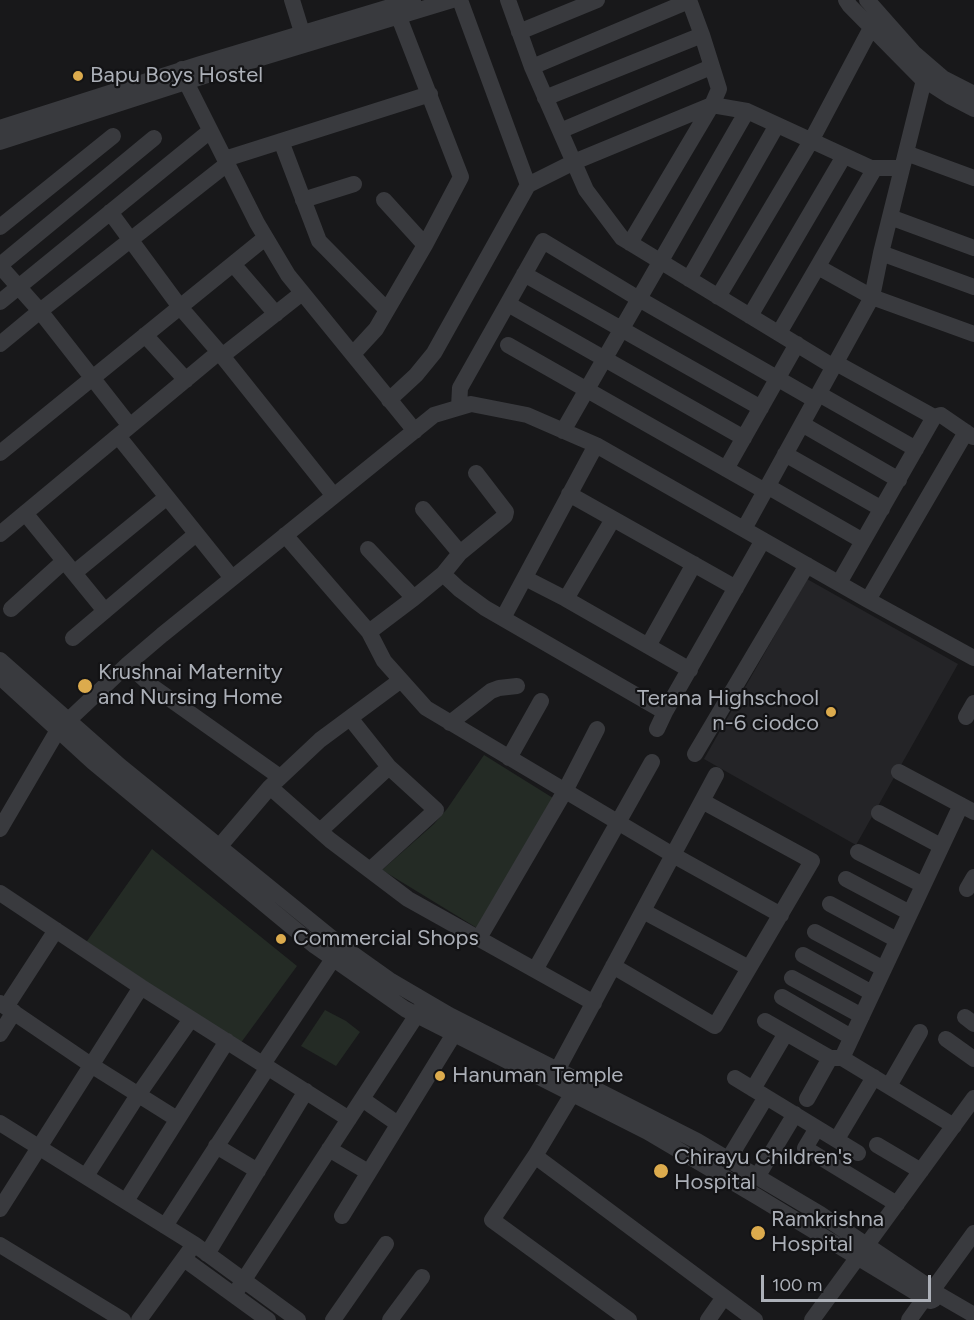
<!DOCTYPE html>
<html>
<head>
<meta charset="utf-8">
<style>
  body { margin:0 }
  #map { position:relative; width:974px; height:1320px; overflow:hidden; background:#18181a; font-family:Figtree,sans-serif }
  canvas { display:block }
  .scale { position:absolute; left:761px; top:1275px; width:170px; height:27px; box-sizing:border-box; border:3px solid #acb0b8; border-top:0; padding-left:8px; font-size:18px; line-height:21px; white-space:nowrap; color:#acb0b8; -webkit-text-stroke:4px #131315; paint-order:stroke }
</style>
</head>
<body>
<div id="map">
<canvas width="974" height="1320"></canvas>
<div class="scale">100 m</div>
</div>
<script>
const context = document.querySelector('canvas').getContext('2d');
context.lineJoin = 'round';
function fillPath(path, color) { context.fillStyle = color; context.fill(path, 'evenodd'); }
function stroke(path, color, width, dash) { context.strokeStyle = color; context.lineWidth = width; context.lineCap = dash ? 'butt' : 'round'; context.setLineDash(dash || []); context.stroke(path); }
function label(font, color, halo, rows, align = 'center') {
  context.font = font + ' Figtree,sans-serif'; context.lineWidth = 4.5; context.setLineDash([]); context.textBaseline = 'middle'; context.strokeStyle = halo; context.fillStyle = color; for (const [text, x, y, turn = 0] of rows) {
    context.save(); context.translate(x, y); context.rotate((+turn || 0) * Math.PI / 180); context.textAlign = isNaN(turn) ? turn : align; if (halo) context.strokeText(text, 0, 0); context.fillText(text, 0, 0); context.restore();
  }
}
fillPath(new Path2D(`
  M 807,579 L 958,664 L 856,845 L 704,759 Z`), '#242427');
fillPath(new Path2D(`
  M 484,755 L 553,798 L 477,928 L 382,870 L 434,824 L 447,809 Z
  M 152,849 L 297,966 L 240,1044 L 85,944 Z
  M 325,1010 L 346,1021 L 360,1032 L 336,1066 L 301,1046 Z`), '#242b25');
stroke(new Path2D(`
  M 292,0 L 305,42
  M 508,0 L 532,67 L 586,190 L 622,238 L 834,367
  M 846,0 L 850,6 L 920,77 L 951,97 L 974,109
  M 867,0 L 914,53 L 943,78 L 974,94
  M 519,32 L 597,0
  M 532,67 L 689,1
  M 182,69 L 186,82 L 257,223 L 288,275 L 415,431
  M 545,98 L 702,35
  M 0,128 L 200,64 L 413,0
  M 560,131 L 711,67
  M 281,141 L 319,241 L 387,310
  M 0,142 L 248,62 L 452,0
  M 906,153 L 974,178
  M 225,159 L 430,94
  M 528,185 L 574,162 L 712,105 L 747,111 L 871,168 L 902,168
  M 303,200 L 354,184
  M 384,200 L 425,245
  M 110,212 L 180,307 L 219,352 L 334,496
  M 890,217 L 974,248
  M 0,227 L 113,136
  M 630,243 L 712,105 L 719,89 L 702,35 L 689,0
  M 881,253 L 974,287
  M 233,264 L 276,314
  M 0,265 L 154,138
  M 0,266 L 40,311 L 130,426
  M 818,267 L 872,297 L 974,334
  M 524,274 L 761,408
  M 689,279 L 777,125
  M 718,297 L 811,141 L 871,28
  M 0,302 L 210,131
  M 508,304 L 744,438
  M 750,316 L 844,156
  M 779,333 L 875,168
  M 145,335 L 186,380
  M 0,344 L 40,311 L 227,164
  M 508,345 L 765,491
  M 353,354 L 376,329 L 425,245 L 461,177 L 395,7
  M 222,356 L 302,293
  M 836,363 L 934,417 L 941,415 L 973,437
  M 819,394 L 916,449
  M 389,400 L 416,375 L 434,353 L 528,185 L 460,0
  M 459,407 L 460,388 L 543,241 L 639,299 L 815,400
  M 802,424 L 899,480
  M 563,431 L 747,111
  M 118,436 L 232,578
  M 0,453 L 265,238
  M 785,454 L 882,509
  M 726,469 L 797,344
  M 767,486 L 863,541
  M 569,494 L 736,588
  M 423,509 L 460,553
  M 25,513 L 74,573 L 167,497
  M 744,529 L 872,297 L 881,253 L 924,80
  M 0,534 L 219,352
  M 285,535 L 369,632 L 384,661 L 426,708 L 673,855 L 781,915
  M 368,549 L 414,598
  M 74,573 L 105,611
  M 443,574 L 459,589 L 485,608 L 665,712
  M 525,578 L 566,599 L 690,670
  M 839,583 L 934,417
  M 566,599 L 613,519
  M 868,600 L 966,432
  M 11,609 L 64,561
  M 503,618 L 596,445
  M 369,632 L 414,598 L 443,574 L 460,553 L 505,516 L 506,512 L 476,473
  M 73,638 L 196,534
  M 648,646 L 694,564
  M 0,660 L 120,766 L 339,944 L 391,981 L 449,1015 L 697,1141 L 820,1214 L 929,1287 L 934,1288 C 938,1294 936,1300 930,1301 L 924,1299 L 922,1295 L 924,1289 L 929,1287
  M 128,664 L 153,687 L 280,777
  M 0,677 L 93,762 L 315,946 L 405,1009 L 648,1132 L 758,1197 L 923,1297
  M 966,717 L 974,703
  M 350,718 L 389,767 L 436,810 L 370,870
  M 450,723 L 491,691 L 499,688 L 517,686
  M 657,729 L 665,712 L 763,540
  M 695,754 L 807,565
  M 509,758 L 541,701
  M 899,772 L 974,812
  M 270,787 L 330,840 L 408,899 L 594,1003
  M 879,813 L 941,846
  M 0,829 L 58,730 L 128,664 L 162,635 L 434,415 L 471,404 L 527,415 L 596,445 L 868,600 L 974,658
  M 320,831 L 389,767
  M 858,852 L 923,885
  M 213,854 L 270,787 L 320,740 L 401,680
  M 846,879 L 910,913
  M 967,889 L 974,877
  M 0,893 L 141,987 L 349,1119
  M 830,904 L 897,940
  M 643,911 L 749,968
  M 815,932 L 884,969
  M 479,938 L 565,791 L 597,729
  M 803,955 L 872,993
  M 613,966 L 715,1026 L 812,861 L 702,801
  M 535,970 L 652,762
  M 792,978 L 862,1016
  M 782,997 L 851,1037
  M 0,1003 L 91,1065 L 177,1119
  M 6,1007 L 56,930
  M 965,1017 L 974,1024
  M 765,1021 L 830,1058 L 842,1058
  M 0,1034 L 14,1012
  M 946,1039 L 974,1059
  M 263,1064 L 333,959
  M 553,1078 L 716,775
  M 735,1078 L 858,1153
  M 577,1086 L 535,1156 L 492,1220 L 629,1320
  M 889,1086 L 920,1032
  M 753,1089 L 786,1033
  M 362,1099 L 398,1124
  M 807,1099 L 830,1058
  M 0,1123 L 194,1244 L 298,1320
  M 954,1126 L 842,1058 L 961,805
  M 817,1128 L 805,1148 L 897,1204
  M 837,1139 L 874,1077
  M 877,1145 L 921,1171
  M 216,1146 L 258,1171
  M 329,1149 L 368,1172
  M 535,1156 L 755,1320
  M 728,1160 L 766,1097
  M 86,1176 L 138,1095 L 191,1019
  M 757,1177 L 795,1114
  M 126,1201 L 227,1041
  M 0,1209 L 141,987
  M 342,1216 L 454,1034
  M 165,1226 L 268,1067
  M 0,1245 L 123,1320
  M 207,1254 L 306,1091
  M 184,1259 L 268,1320
  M 934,1288 L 974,1233
  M 936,1293 L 974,1315
  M 234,1295 L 422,1007
  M 139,1320 L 190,1250
  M 333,1320 L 386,1244
  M 390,1320 L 422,1277
  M 708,1320 L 724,1297
  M 812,1320 L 974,1098
  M 909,1320 L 924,1299`), '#393a3e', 16);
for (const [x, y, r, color] of [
  [78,76,6,"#dcab4d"],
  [85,686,8,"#dcab4d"],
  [831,712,6,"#dcab4d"],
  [281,939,6,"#dcab4d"],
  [440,1076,6,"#dcab4d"],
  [661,1171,8,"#dcab4d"],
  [758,1233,8,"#dcab4d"]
]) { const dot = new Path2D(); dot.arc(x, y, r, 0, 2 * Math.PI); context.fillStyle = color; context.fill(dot); stroke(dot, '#131315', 2); }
label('22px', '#acb0b8', '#131315', [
  ["Bapu Boys Hostel",90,76],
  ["Krushnai Maternity",98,673],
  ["and Nursing Home",98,698],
  ["Terana Highschool",819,699,"right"],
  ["n-6 ciodco",819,724,"right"],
  ["Commercial Shops",293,939],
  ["Hanuman Temple",452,1076],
  ["Chirayu Children's",674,1158],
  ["Hospital",674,1183],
  ["Ramkrishna",771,1220],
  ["Hospital",771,1245]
], 'left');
</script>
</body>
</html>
